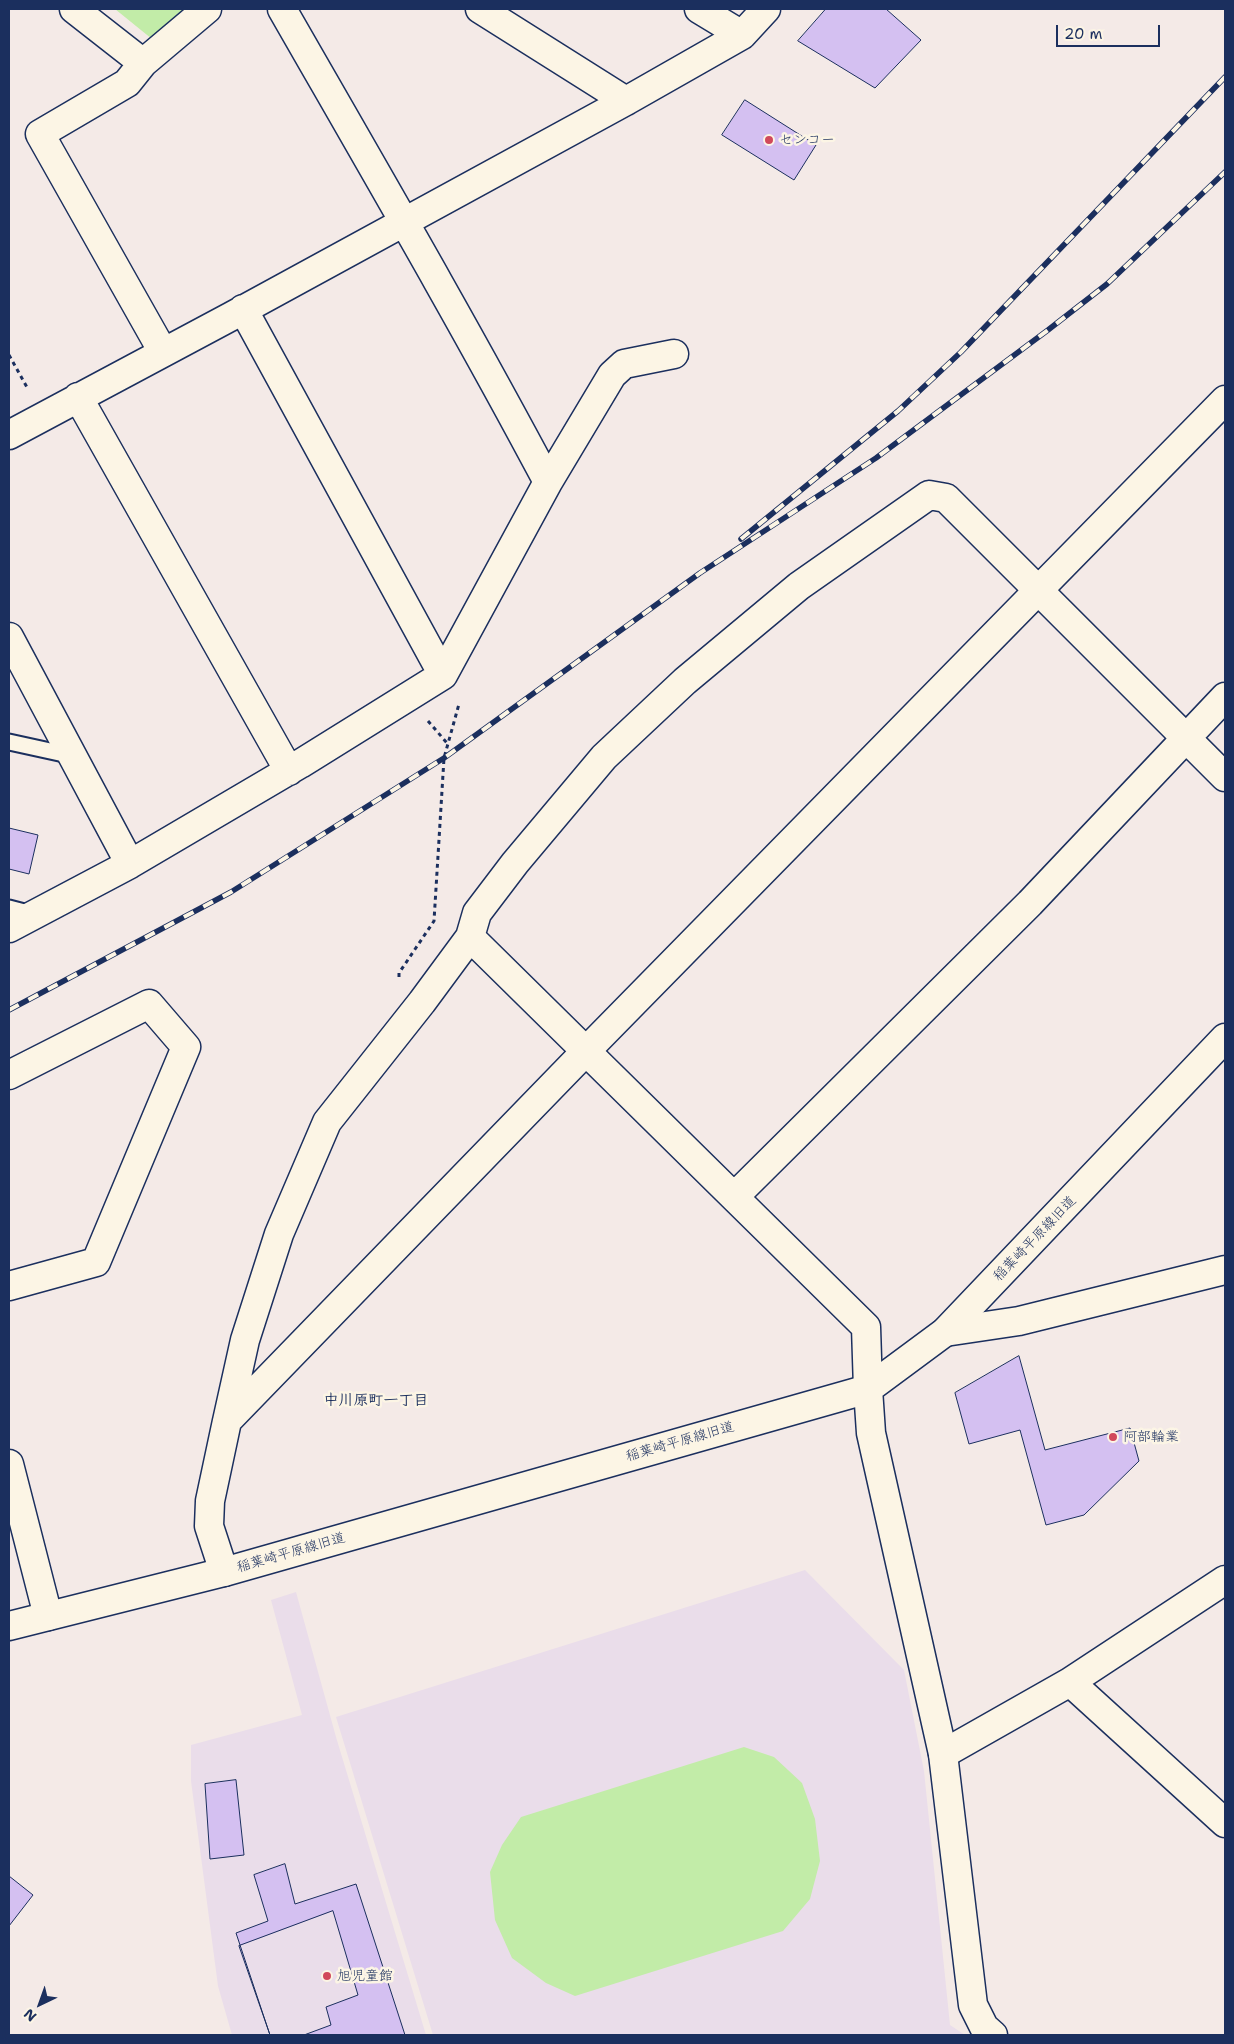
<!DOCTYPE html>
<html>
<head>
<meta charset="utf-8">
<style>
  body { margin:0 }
  #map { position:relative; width:1234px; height:2044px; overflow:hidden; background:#f4eae7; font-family:"Shantell Sans",sans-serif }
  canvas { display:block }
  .frame { position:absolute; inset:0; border:10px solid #1b2f5e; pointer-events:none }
  .north { position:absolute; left:15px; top:1979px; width:50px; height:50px; -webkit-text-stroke:4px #fcf5e5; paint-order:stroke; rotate:222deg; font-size:14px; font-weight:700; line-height:20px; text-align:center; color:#1b2f5e }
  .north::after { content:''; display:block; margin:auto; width:18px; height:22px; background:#1b2f5e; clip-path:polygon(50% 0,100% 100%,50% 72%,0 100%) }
  .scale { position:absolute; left:1056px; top:25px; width:104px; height:22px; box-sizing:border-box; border:2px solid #1b2f5e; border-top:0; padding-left:6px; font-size:15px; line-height:18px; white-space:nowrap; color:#1b2f5e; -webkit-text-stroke:4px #fcf5e5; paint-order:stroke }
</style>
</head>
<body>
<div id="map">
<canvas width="1234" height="2044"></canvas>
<div class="frame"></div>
<div class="north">N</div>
<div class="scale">20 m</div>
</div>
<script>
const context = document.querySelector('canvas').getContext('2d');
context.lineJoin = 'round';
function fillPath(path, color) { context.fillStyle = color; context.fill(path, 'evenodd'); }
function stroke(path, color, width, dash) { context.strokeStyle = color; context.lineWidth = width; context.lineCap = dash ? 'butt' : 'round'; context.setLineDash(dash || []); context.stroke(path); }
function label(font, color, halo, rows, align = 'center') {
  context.font = font + ' "Shantell Sans","Klee One",sans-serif'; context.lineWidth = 5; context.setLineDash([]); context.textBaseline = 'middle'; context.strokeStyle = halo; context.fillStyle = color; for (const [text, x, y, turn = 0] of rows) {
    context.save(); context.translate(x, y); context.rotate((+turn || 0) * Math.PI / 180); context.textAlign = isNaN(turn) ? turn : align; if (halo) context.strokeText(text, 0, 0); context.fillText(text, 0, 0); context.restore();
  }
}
fillPath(new Path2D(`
  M 805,1570 L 904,1670 L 924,1771 L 950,2025 L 965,2035 L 433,2035 L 336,1717 Z
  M 296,1592 L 336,1737 L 426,2035 L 232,2035 L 218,1986 L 191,1781 L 191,1745 L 302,1715 L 271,1600 Z`), '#eaddea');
fillPath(new Path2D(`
  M 115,9 L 188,9 L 152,39 Z
  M 744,1747 L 774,1757 L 802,1783 L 815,1819 L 820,1861 L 810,1899 L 783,1931 L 575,1996 L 546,1983 L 512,1958 L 495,1920 L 490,1872 L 502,1845 L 521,1817 Z`), '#c2eca8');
const building = new Path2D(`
  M 826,9 L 886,9 L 921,40 L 875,88 L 798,41 Z
  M 745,100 L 816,145 L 794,180 L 722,135 Z
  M 9,828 L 38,835 L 29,874 L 9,869 Z
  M 1019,1356 L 1045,1450 L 1130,1428 L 1139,1461 L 1084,1515 L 1046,1525 L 1020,1430 L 969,1444 L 955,1393 Z
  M 236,1780 L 244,1855 L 210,1859 L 205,1784 Z
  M 285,1864 L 295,1904 L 356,1884 L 405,2035 L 270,2035 L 236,1933 L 268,1921 L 254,1875 Z
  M 9,1876 L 33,1895 L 9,1926 Z
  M 333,1911 L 358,1995 L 326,2007 L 331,2025 L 304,2035 L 270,2035 L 239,1946 Z`);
fillPath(building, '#d4c0f1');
stroke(building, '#1b2f5e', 1);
const lane = new Path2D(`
  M 9,742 L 73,756
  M 9,908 L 32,914`);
const street = new Path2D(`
  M 74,9 L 143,63 L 207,9
  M 480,9 L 626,101
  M 699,9 L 742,35
  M 143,63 L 127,83 L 40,134 L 163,352
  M 243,309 L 443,675
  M 78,397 L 289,771
  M 9,435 L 230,317 L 626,101 L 742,35 L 766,9
  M 548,482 L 612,375 L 624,364 L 674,354
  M 9,637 L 130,864
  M 9,928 L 130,864 L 300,764 L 443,675 L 548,482 C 463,322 372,166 282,9
  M 9,1075 L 149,1004 L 186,1047 L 96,1262 L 9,1286
  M 735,1196 L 1030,903 L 1225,697
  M 945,1332 L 1019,1321 L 1225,1270
  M 868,1389 L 866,1327 L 470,937 L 477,913 L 515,863 L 604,757 L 685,681 L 799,586 L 929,495 L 946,498 L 1225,777
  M 227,1421 L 245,1340 L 279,1234 L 327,1122 L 422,1002 L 470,937
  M 9,1464 L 48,1616
  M 224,1572 L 209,1526 L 210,1501 L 227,1421 L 587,1050 L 1225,400
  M 1070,1682 L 1225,1823
  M 943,1754 L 1070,1682 L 1225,1580`);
const secondary = new Path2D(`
  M 868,1389 L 871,1433 L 943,1754 L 973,2005 L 984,2027 L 993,2035
  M 9,1626 L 224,1572 L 868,1389 L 945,1332 L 1225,1038`);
stroke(lane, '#1b2f5e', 19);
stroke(street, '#1b2f5e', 31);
stroke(secondary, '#1b2f5e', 31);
stroke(new Path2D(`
  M 9,355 L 28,389
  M 428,721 L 447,743
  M 399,977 L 399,973 L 434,921 L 444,758 L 459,704`), '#1b2f5e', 3, [4, 4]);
stroke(lane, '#fcf5e5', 15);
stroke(street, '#fcf5e5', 28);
stroke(secondary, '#fcf5e5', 28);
const rail = new Path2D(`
  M 741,539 L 898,411 L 961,352 L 1225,77
  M 9,1010 L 231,892 L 444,758 L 700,573 L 876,458 L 1048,330 L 1107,284 L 1225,172`);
stroke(rail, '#1b2f5e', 5.5);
stroke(rail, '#fcf5e5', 4, [11]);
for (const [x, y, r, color] of [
  [769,140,5,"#d1495b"],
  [1113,1437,5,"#d1495b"],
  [327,1976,5,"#d1495b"]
]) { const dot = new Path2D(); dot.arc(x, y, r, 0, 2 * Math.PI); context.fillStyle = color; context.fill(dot); stroke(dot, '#fcf5e5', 2); }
label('14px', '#1b2f5e', '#fcf5e5', [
  ["センコー",779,140],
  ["阿部輪業",1123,1437],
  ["旭児童館",337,1976]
], 'left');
label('14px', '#1b2f5e', '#fcf5e5', [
  ["稲葉崎平原線旧道",1035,1239,-46],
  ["稲葉崎平原線旧道",680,1442,-16],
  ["稲葉崎平原線旧道",291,1553,-16]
]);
label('bold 15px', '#1b2f5e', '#fcf5e5', [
  ["中川原町一丁目",376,1401]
]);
</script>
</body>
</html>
